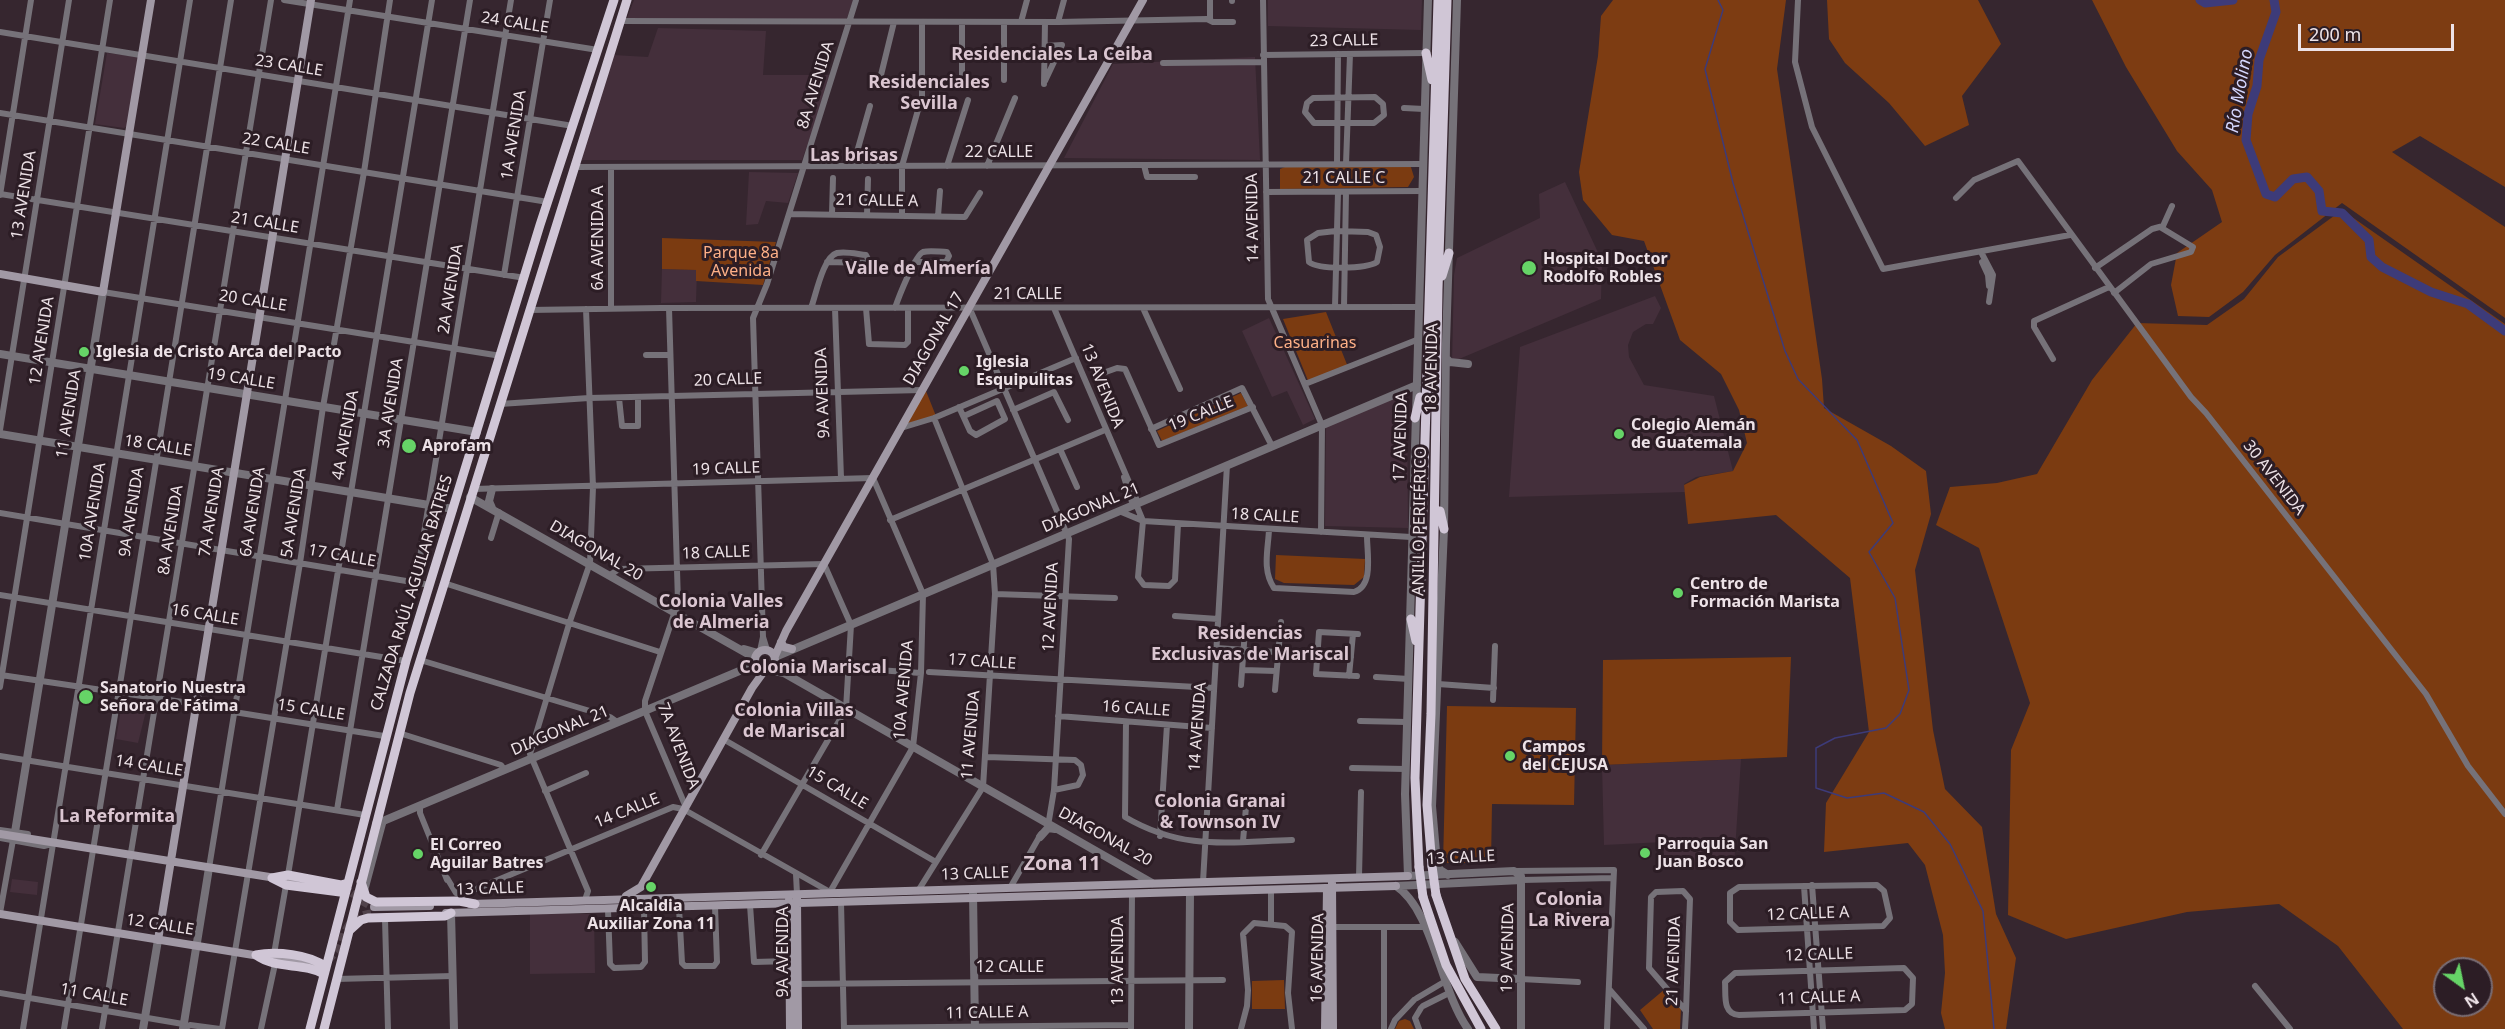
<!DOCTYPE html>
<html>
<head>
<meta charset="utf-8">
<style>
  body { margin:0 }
  #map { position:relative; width:2505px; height:1029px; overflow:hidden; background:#36262f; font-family:"Noto Sans",sans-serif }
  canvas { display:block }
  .north { position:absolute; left:2433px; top:957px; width:60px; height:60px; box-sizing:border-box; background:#2c1d25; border:2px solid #796c73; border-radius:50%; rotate:147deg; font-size:16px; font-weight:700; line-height:24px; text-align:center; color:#ede2e7 }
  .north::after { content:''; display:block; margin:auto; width:21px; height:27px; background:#66d467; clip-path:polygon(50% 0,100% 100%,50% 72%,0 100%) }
  .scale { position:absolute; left:2298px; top:24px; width:156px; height:27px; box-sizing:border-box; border:3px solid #ede2e7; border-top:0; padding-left:8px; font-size:18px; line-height:21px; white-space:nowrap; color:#ede2e7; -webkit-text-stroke:4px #2c1d25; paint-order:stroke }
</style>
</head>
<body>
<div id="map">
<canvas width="2505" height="1029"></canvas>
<div class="north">N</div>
<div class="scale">200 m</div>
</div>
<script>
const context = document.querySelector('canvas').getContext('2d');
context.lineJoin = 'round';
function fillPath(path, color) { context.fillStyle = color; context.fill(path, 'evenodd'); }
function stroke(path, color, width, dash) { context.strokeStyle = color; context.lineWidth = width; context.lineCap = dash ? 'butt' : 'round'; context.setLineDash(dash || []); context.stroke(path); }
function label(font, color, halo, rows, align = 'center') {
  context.font = font + ' "Noto Sans",sans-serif'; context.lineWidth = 6; context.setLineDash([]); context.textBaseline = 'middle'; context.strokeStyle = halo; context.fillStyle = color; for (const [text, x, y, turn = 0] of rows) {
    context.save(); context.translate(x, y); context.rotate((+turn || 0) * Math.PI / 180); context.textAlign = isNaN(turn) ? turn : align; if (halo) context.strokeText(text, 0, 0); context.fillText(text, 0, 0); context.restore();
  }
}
fillPath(new Path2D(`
  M 634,0 L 853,0 L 846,21 L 627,18 Z
  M 1268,0 L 1422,0 L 1421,30 L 1268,26 Z
  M 658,28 L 766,31 L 763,75 L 832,75 L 802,160 L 581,160 L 613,55 L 648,57 Z
  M 107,53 L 140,57 L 128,126 L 124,128 L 95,124 Z
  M 1255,57 L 1260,160 L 1064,158 L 1113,64 Z
  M 749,172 L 798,173 L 788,203 L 766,201 L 758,224 L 746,225 Z
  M 1565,182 L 1602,261 L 1601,299 L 1452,362 L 1454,275 L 1457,258 L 1540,218 L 1539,194 Z
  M 662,269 L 697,270 L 696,302 L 661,303 Z
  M 1655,296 L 1661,308 L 1653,324 L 1646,324 L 1633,332 L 1628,345 L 1629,357 L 1644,385 L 1714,396 L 1733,471 L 1696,477 L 1684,484 L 1685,492 L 1509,497 L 1520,347 Z
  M 1269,318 L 1315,419 L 1303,425 L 1287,391 L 1272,397 L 1242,331 Z
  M 1407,389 L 1408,528 L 1325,526 L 1326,423 Z
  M 122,703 L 147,707 L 138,743 L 116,739 Z
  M 1741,759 L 1734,866 L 1664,870 L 1664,842 L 1604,845 L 1602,765 Z
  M 12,879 L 38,882 L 37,895 L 10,892 Z
  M 530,914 L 594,914 L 595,973 L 530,974 Z`), '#442f3b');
fillPath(new Path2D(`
  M 1410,164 L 1414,177 L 1408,187 L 1280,189 L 1280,169 L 1285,167 Z
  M 2342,210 L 2505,324 L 2505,1029 L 2403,1029 L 2338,946 L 2279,904 L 2187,912 L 2066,939 L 2008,915 L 2011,750 L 2030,703 L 1979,548 L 1936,525 L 1950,487 L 1997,483 L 2037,474 L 2092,380 L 2137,323 L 2207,325 L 2244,299 L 2278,257 ZM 2445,969 L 2481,969 L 2481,1005 L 2445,1005 Z
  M 662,238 L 776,242 L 763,285 L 696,281 L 696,270 L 662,269 Z
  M 1326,312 L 1348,367 L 1309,383 L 1283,319 Z
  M 926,391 L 936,416 L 904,427 Z
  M 1241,393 L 1248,406 L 1162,441 L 1157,431 Z
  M 1276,555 L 1365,559 L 1364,577 L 1354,585 L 1284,583 L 1275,579 Z
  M 1791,657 L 1787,757 L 1602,765 L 1603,660 Z
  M 1447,706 L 1576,708 L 1574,805 L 1492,804 L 1491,863 L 1443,863 Z
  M 1284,980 L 1285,1009 L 1252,1009 L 1252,981 Z
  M 1665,989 L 1681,1008 L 1680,1029 L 1653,1029 L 1640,1010 Z
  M 1405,1019 L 1410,1021 L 1414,1029 L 1395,1029 L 1399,1021 Z`), '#7b3b11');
fillPath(new Path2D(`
  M 1613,0 L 1786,0 L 1777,69 L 1822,379 L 1824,408 L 1891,446 L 1926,471 L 1931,514 L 1915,570 L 1933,730 L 1945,789 L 1982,827 L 1996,914 L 2016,958 L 2006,1029 L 1945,1029 L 1941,1013 L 1945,973 L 1943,935 L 1925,865 L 1908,843 L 1824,852 L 1826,803 L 1869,732 L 1850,578 L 1776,515 L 1688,524 L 1684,485 L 1700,477 L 1733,471 L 1747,443 L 1739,410 L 1721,374 L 1680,340 L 1644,241 L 1612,235 L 1583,200 L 1579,172 L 1598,56 L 1601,16 Z
  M 1827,0 L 1978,0 L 2001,44 L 1962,96 L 1969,125 L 1925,146 L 1889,103 L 1845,63 L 1829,39 Z
  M 2092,0 L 2505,0 L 2505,187 L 2420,136 L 2392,152 L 2505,227 L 2505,318 L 2342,203 L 2275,255 L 2243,292 L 2209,317 L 2178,316 L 2171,285 L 2177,253 L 2222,222 L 2212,190 L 2177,151 L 2126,67 Z`), '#7d3c12');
stroke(new Path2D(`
  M 1718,0 L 1723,10 L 1705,69 L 1733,183 L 1785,351 L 1798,379 L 1857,440 L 1893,523 L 1869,552 L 1895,598 L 1909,690 L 1900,714 L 1886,728 L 1835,738 L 1816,748 L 1816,788 L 1847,798 L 1884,793 L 1924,812 L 1950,844 L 1983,911 L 1994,1029`), '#3d3b79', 1.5);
stroke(new Path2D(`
  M 2200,0 L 2205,3 L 2233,0
  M 2274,0 L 2276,12 L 2259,60 L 2257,86 L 2248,114 L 2246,140 L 2266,194 L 2275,197 L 2293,179 L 2307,177 L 2319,191 L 2322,211 L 2342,213 L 2369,240 L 2371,257 L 2382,267 L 2431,292 L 2468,304 L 2505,331`), '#3d3b79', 9);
stroke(new Path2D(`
  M 341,888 C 354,891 361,903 374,907
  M 327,960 C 351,945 335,917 374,913`), '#51424b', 8, [8, 4]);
stroke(new Path2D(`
  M 284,0 L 598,50
  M 1210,0 L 1210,20
  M 1263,0 L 1268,299 L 1322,425 L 1321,532
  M 1798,0 L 1795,62 L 1812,127 L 1883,269 L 2070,235
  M 1232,1 L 1232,0
  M 620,21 L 1058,22 L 1207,19 L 1213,22 L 1233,22
  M 962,22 L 962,87
  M 1021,22 L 1027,0
  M 1058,22 L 1064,0
  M 0,32 L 573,126
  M 1045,46 L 1062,45 L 1045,81
  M 1263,55 L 1426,53
  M 1163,63 L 1264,62
  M 880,79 L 894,22
  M 1004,80 L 1004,22
  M 1044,84 L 1045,22
  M 922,97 L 922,22
  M 1375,97 L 1383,104 L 1384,115 L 1374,123 L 1314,123 L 1305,112 L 1307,103 L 1313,98 Z
  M 1404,108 L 1424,109
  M 0,113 L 548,202
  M 1337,164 L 1338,54
  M 1346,164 L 1350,54
  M 1144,165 L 1147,177 L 1195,177
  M 853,166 L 870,106
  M 947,166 L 968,100
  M 987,166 L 1015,98
  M 574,167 L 1423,164
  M 611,167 L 611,308
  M 1266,192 L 1422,191
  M 0,194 L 525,278
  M 0,195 L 31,0
  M 1956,198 L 1974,180 L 2018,161 L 2191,397 L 2206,413 L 2426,694 L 2468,766 L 2505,814
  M 789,214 L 965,217 L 980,193
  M 832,214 L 833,178
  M 867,215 L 868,179
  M 902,215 L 902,166 L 918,110
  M 938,216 L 940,191
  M 1336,231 L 1368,232 L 1376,235 L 1380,247 L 1377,262 C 1366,269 1319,270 1309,262 L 1307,240 L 1318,233 Z
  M 1981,252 L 1993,275 L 1989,302
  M 1982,262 L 1988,275 L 1989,286
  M 2095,268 L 2152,229 L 2163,226 L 2172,206
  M 504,275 L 550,0
  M 103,292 L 501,356
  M 2114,293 L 2151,264 L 2191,252 L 2193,247 L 2160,227
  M 969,307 L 1069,539 L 1054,790 L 1049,820
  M 1335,307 L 1338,192
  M 1344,307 L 1346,192
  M 669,308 L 678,602 L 645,701 L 645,711 L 685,805
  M 811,308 C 816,295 823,257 837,253 C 846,251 857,254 866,255 L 870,263 L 827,262
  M 835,308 L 841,478
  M 866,308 L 869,344 L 905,345 L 908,342 L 908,308
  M 895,308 C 898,299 915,255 923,252 C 930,250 940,252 947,252 L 949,256 L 946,262 L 915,262
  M 1054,308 L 1138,503
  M 1143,308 L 1180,389
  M 529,310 L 661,308 L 1419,307
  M 646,355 L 670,355
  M 2053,359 L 2034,327 L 2034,321 L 2109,287
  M 1103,373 L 1117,368 L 1125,369 L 1159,445 L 1253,407
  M 1305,384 L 1419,339
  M 619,398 L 622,426 L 638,426 L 638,398
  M 500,404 L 589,398 L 922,390
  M 959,407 L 970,431 L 976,435 L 1005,419 L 997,401 L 964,416
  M 1013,410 L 1054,392 L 1068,420
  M 901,428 L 934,418 L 1076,358
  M 1151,429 L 1242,388 L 1272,446
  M 0,430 L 69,0
  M 1060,449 L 1077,487
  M 1124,477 L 1133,505
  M 1136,504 L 1143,521 L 1138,577 L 1144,585 L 1169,586 L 1175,580 L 1178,524
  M 1119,511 L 1143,521 L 1411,537
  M 0,513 L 430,585
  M 890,520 L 1105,430
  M 1269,530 C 1268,550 1262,570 1274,588 L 1354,592 C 1374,586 1367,554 1367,536
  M 491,538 L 499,512
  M 610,575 L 619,569 L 824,564 L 851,625 L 846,709 L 761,855
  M 416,582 L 511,0
  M 444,583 L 660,652
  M 995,594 L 1115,598
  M 0,595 L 406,661
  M 1175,616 L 1218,619
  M 763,637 L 767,650
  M 1216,648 L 1351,657
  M 760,651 L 763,637 L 753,318 L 767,284 L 856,0
  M 420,660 L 610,717 L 617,722
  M 849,668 L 921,673
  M 1243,670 L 1276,671
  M 929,672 L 1214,688
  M 1,675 L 196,704
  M 1349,676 L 1353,634
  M 1357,676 L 1316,674 L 1319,632 L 1358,634
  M 1376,677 L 1409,679
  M 1438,684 L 1494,688
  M 1241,685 L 1245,630 L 1280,633
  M 0,687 L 110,0
  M 1275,690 L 1281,622
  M 1493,700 L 1495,646
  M 234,712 L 384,736
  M 1058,716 L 1212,728
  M 1360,721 L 1407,722
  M 1126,722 L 1125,817 C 1183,851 1228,842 1292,840
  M 399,733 L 501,765 L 504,769
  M 723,739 L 936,862
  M 0,756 L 365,815
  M 987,757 L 1075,760 L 1081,765 L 1083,775 L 1078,785 L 1054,790
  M 1352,768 L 1406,769
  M 545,791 L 586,773
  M 420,805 L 420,813 L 447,880
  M 337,810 L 470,0
  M 0,830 L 28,834
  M 1160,836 L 1167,725
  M 0,838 L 44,846 L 51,844
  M 1243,841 L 1246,807
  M 209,868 L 350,0
  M 1514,871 L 1614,870 L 1607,1029
  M 796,874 L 797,894
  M 288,875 L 432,0
  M 1359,877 L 1361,792
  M 447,878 L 456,893 L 464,894 L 673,807 L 683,809 L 830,892 L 913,747 L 921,673 L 923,594 L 873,478 L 473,489
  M 1522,880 L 1613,878
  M 1203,882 L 1227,465
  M 1812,885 L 1823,1029
  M 1877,885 L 1884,891 L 1890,918 L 1883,926 L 1738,930 L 1730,922 L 1730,893 L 1739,887 Z
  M 1804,886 L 1814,1029
  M 1010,888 L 1041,834
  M 1271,890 L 1271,923
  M 365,891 L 384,820
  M 918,891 L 983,787 L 995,594 L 993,564 L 934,418
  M 585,900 L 588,891 L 530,754 L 569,624 L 590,563 L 593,487 L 586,309
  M 841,902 L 844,1029
  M 750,905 L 754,962 L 790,961
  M 679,908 L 682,963 L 685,966 L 714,966 L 717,962 L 715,906
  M 608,910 L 610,964 L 614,968 L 641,967 L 645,962 L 644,909
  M 0,913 L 13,840
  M 385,919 L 388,1029
  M 1334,927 L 1424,927
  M 1384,927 L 1384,1029
  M 274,954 L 286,885
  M 1904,968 L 1913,978 L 1912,1004 L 1905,1010 L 1739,1015 C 1722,1014 1726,995 1725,982 L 1735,973 Z
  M 336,979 L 453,976
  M 1521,979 L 1578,982
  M 798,984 L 1223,980
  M 2255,986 L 2290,1029
  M 1609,989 L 1644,1029
  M 0,993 L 183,1024
  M 1417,998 L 1444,982
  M 1423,1006 L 1449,993
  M 844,1028 L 1131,1025
  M 1131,1028 L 1132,894
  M 23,1029 L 190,0
  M 64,1029 L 231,0
  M 102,1029 L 271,0
  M 184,1029 L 190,1025 L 220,1029
  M 222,1029 L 300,563 L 323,407 L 364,172 L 390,0
  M 261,1029 L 275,964
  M 1241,1029 L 1247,1006 L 1248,990 L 1243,934 L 1254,923 L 1285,926 L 1292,932 L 1288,993 L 1292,1029
  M 1391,1029 L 1395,1020 L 1414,1000
  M 1419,1029 L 1415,1018 L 1421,1008
  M 1685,1029 L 1686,1011 L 1690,899 L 1683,891 L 1656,892 L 1651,897 L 1649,968 L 1686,1011`), '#767279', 6);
stroke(new Path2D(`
  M 1428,0 L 1405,794 L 1408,876 L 1514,871 L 1521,876 L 1521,1029
  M 0,354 L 477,432
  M 1446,358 L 1450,362 L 1468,364
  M 0,434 L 453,509
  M 492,489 L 489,501 L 492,508
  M 470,497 L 755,658
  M 744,649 L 758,653
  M 775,657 L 1417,385
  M 769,670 L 784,673 L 1152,883
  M 376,824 L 756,664
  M 15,832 L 103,292
  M 1040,837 L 1048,828 L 1055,829
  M 1448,875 L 1440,870 L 1437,863 L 1432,806 L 1444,529 L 1446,343 L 1457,0
  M 1396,886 C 1433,910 1440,990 1468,1029
  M 1396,886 L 1522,880
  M 973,893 L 975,1029
  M 451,913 L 454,1029
  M 1455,942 L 1477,977 L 1521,979
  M 143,1029 L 158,940
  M 183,1029 L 209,868
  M 1189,1029 L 1190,892`), '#767279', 8);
stroke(new Path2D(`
  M 0,274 L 103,292 L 151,0
  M 781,642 L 784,647 L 792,649
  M755 660a10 10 0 1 1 20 0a10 10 0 1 1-20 0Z
  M 775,656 L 786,631 L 1143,0
  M 0,834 L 307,883
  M 1332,883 L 1333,1029
  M 626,896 L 641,887 L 752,688 L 765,670
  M 797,898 L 798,1029
  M 789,900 L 790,1029
  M 470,904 L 1408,876
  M 374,907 L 430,906
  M 446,913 L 1396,886
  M 0,914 L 315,965
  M 158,940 L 311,0
  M 1325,1029 L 1327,888`), '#a199a5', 8);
stroke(new Path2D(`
  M 1426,53 L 1432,80
  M 1442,276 L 1449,253
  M 1415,418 L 1420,397
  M 1440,511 L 1444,529
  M 1411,619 L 1416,641
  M 1432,866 L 1427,805 L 1431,714 L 1438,289 L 1447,0
  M 1419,867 L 1415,778 L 1438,0
  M 272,878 L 286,885 L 340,892 L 347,888
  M 272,878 L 288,875 L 341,885 L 348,883
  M 361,882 L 366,897 L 376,902 L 459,901 L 475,904
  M 1436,895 L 1465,979 L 1496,1029
  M 1423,897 L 1446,965 L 1481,1029
  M 350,930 L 361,920 L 368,918 L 445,916 L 451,913
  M 256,955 C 275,951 310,954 326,967
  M 256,955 C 276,970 303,962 324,974
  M 310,1029 L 406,661 L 540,225 L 614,0
  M 324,1029 L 410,693 L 627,0`), '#d0c6d6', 9);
stroke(new Path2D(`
  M 1432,866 L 1436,895
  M 1419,867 L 1423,897`), '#d0c6d6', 9);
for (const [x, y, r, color] of [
  [1529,268,8,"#66d467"],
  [84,352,6,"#66d467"],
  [964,371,6,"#66d467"],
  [1619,434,6,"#66d467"],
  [409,446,8,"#66d467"],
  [1678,593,6,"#66d467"],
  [86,697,8,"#66d467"],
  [1510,756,6,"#66d467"],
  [1645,853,6,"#66d467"],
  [418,854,6,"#66d467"],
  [651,887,6,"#66d467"]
]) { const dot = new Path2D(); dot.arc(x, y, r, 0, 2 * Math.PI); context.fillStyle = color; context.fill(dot); stroke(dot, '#2c1d25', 2); }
label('16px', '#ede2e7', '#2c1d25', [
  ["24 CALLE",515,23,9],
  ["23 CALLE",1344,41,-1],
  ["23 CALLE",289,66,9],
  ["8A AVENIDA",816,85,-73],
  ["1A AVENIDA",514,135,-81],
  ["22 CALLE",276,144,9],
  ["22 CALLE",999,152],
  ["21 CALLE C",1344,178],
  ["13 AVENIDA",24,195,-81],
  ["21 CALLE A",877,201,1],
  ["14 AVENIDA",1253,218,-91],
  ["21 CALLE",265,223,9],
  ["6A AVENIDA A",598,238,-90],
  ["2A AVENIDA",451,289,-81],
  ["21 CALLE",1028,294],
  ["20 CALLE",253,301,9],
  ["DIAGONAL 17",934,339,-60],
  ["12 AVENIDA",42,341,-81],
  ["18 AVENIDA",1432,368,-89],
  ["19 CALLE",241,379,9],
  ["20 CALLE",728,380,-2],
  ["13 AVENIDA",1102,386,68],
  ["9A AVENIDA",823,393,-92],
  ["3A AVENIDA",391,403,-81],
  ["11 AVENIDA",69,414,-81],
  ["19 CALLE",1201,414,-22],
  ["4A AVENIDA",346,435,-80],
  ["17 AVENIDA",1401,437,-88],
  ["18 CALLE",158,446,9],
  ["19 CALLE",726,469,-2],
  ["30 AVENIDA",2274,478,52],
  ["DIAGONAL 21",1091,508,-23],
  ["10A AVENIDA",93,512,-81],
  ["9A AVENIDA",132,512,-81],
  ["7A AVENIDA",212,512,-81],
  ["6A AVENIDA",253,512,-81],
  ["5A AVENIDA",294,513,-81],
  ["18 CALLE",1265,516,3],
  ["ANILLO PERIFÉRICO",1420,521,-89],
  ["8A AVENIDA",171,530,-81],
  ["DIAGONAL 20",596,551,30],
  ["18 CALLE",716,553,-2],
  ["17 CALLE",342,556,10],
  ["CALZADA RAÚL AGUILAR BATRES",412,593,-73],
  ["12 AVENIDA",1051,607,-87],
  ["16 CALLE",205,615,9],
  ["17 CALLE",982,662,4],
  ["10A AVENIDA",904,690,-85],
  ["16 CALLE",1136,709,4],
  ["15 CALLE",311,710,9],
  ["14 AVENIDA",1198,727,-86],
  ["DIAGONAL 21",560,731,-23],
  ["11 AVENIDA",971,735,-85],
  ["7A AVENIDA",678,746,69],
  ["14 CALLE",149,766,9],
  ["15 CALLE",837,788,31],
  ["14 CALLE",627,811,-22],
  ["DIAGONAL 20",1105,837,29],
  ["13 CALLE",1461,858,-3],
  ["13 CALLE",975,874,-2],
  ["13 CALLE",490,889,-2],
  ["12 CALLE A",1808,914,-2],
  ["12 CALLE",160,925,9],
  ["19 AVENIDA",1508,948,-89],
  ["9A AVENIDA",783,952,-90],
  ["12 CALLE",1819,955,-2],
  ["16 AVENIDA",1318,958,-89],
  ["13 AVENIDA",1118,961,-90],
  ["21 AVENIDA",1674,961,-88],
  ["12 CALLE",1010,967],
  ["11 CALLE",94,995,10],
  ["11 CALLE A",1819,998,-2],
  ["11 CALLE A",987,1013,-1]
]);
label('16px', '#feb087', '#2c1d25', [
  ["Parque 8a",741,253],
  ["Avenida",741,271],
  ["Casuarinas",1315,343]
]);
label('bold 16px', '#ede2e7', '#2c1d25', [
  ["Hospital Doctor",1543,259],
  ["Rodolfo Robles",1543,277],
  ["Iglesia de Cristo Arca del Pacto",96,352],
  ["Iglesia",976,362],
  ["Esquipulitas",976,380],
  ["Colegio Alemán",1631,425],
  ["de Guatemala",1631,443],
  ["Aprofam",422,446],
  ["Centro de",1690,584],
  ["Formación Marista",1690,602],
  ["Sanatorio Nuestra",100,688],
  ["Señora de Fátima",100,706],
  ["Campos",1522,747],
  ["del CEJUSA",1522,765],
  ["Parroquia San",1657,844],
  ["Juan Bosco",1657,862],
  ["El Correo",430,845],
  ["Aguilar Batres",430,863],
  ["Alcaldia",651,906,"center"],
  ["Auxiliar Zona 11",651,924,"center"]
], 'left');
label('bold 18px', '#dbc6d1', '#2c1d25', [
  ["Residenciales La Ceiba",1052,55],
  ["Residenciales",929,83],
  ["Sevilla",929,104],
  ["Las brisas",854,156],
  ["Valle de Almería",918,269],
  ["Colonia Valles",721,602],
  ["de Almeria",721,623],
  ["Residencias",1250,634],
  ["Exclusivas de Mariscal",1250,655],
  ["Colonia Mariscal",813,668],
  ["Colonia Villas",794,711],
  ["de Mariscal",794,732],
  ["Colonia Granai",1220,802],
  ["& Townson IV",1220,823],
  ["La Reformita",117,817],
  ["Colonia",1569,900],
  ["La Rivera",1569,921]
]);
label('italic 18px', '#d4d6fd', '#2c1d25', [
  ["Río Molino",2240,91,-80]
]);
label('bold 20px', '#dbc6d1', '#2c1d25', [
  ["Zona 11",1062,864]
]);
</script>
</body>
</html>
